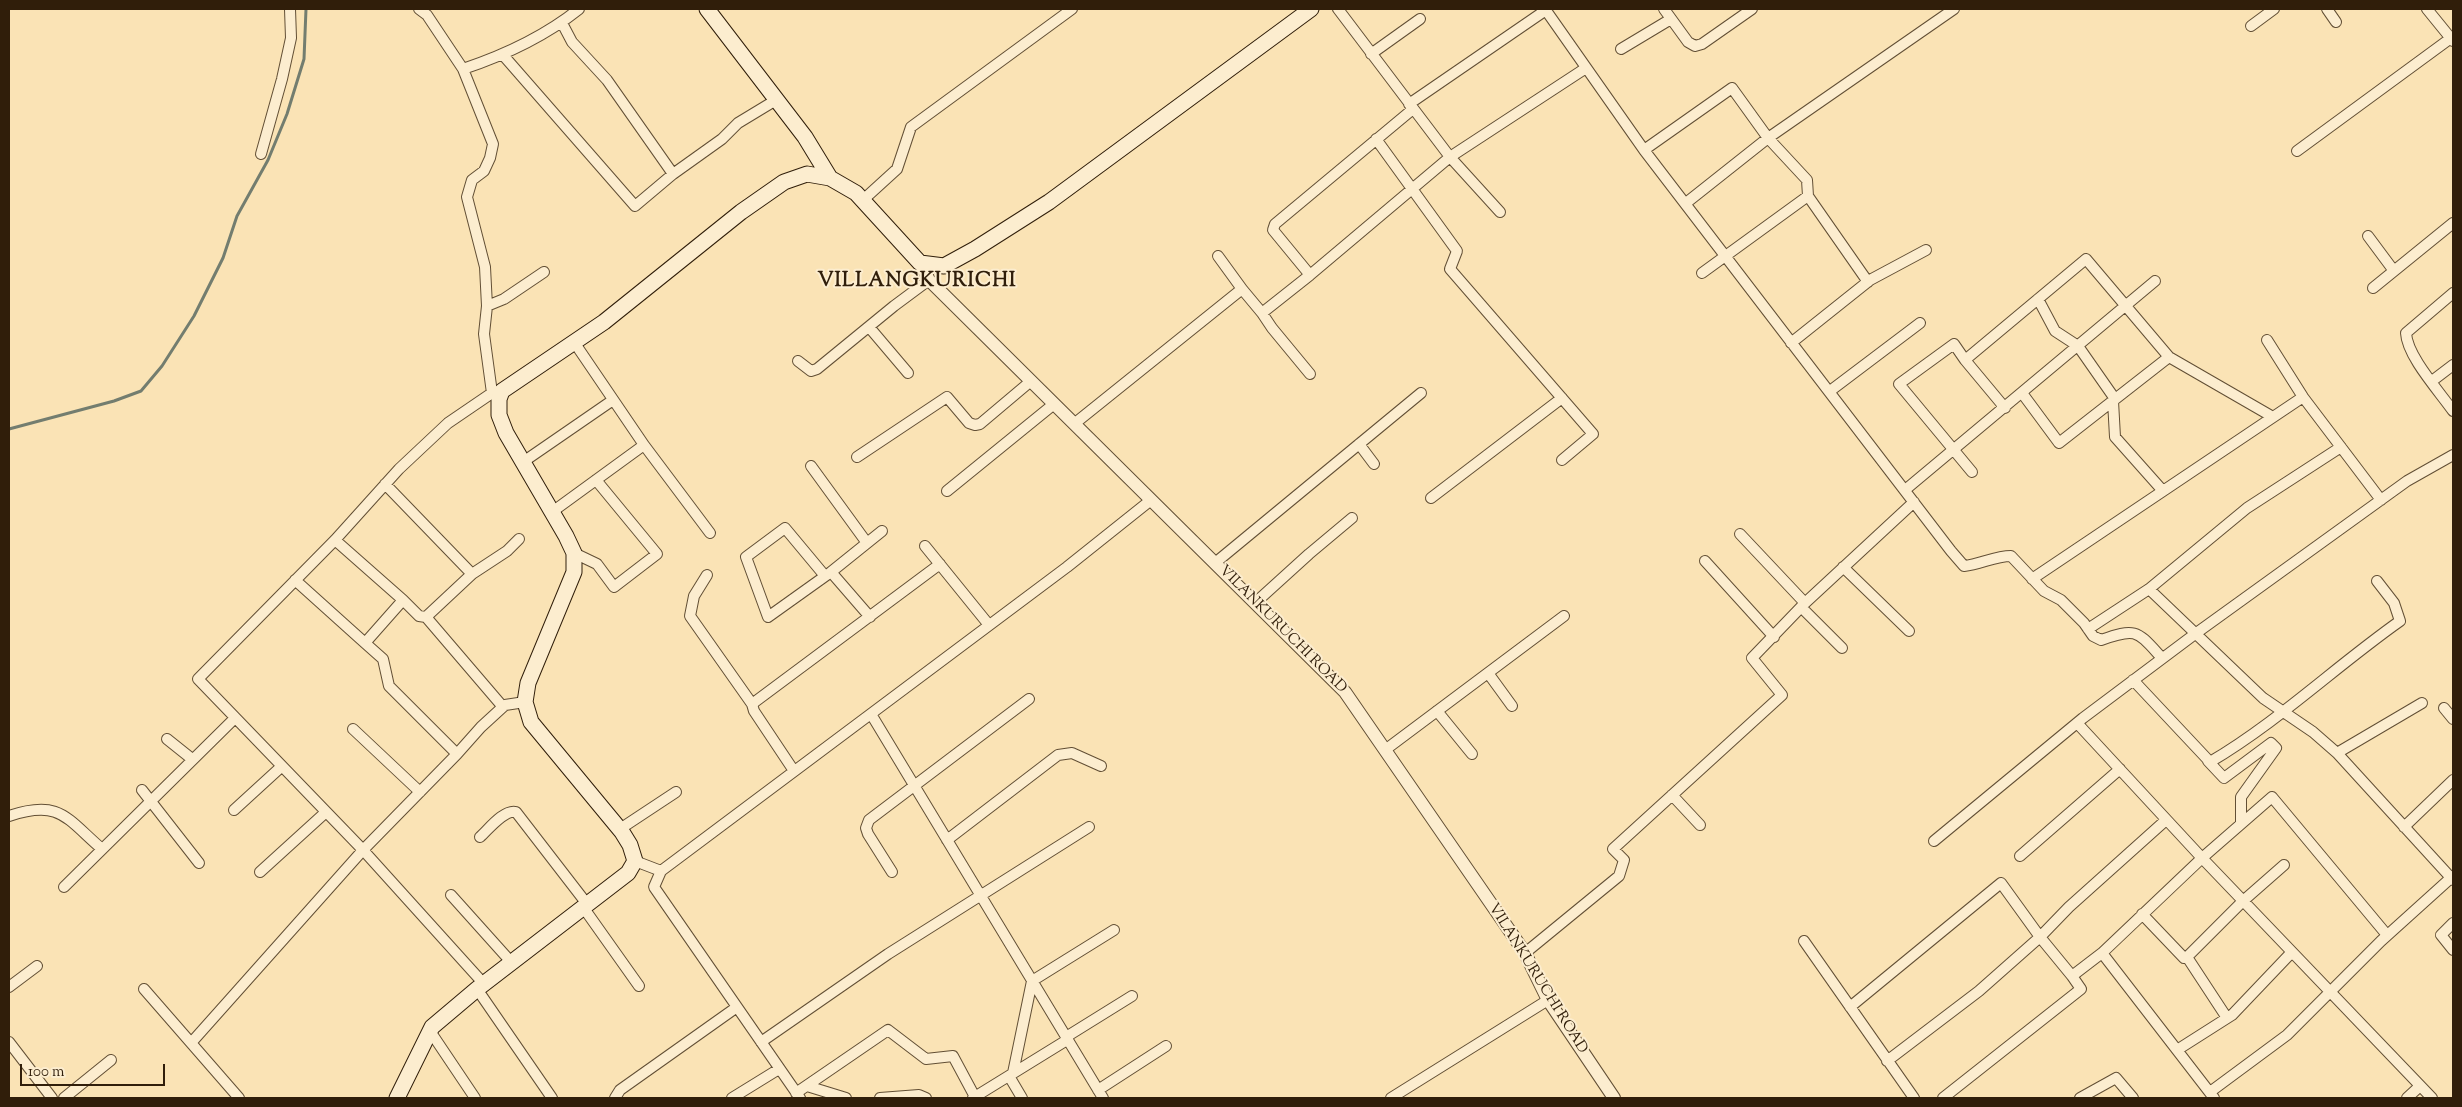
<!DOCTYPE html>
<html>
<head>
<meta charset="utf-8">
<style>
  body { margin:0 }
  #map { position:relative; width:2462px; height:1107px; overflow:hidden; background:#fae3b5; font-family:"Sorts Mill Goudy",serif }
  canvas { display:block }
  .frame { position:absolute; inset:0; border:10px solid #301e0a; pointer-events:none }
  .scale { position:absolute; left:20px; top:1064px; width:145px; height:22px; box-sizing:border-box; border:2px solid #301e0a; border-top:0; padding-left:6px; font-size:15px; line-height:18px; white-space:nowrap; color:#301e0a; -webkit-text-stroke:4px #fcedcf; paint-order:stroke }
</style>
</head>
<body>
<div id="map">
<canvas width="2462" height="1107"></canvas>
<div class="frame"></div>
<div class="scale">100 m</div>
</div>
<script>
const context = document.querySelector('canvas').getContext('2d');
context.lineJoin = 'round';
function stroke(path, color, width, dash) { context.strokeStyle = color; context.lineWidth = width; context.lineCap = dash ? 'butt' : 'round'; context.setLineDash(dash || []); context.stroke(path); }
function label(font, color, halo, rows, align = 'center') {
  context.font = font + ' "Sorts Mill Goudy",serif'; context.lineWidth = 4; context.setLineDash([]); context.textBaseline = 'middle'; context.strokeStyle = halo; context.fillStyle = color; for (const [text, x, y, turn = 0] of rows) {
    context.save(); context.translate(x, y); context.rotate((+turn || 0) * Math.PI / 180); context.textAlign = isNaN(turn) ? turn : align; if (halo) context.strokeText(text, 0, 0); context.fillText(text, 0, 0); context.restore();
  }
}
stroke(new Path2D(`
  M 9,429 L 114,401 L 141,391 L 162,366 L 194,316 L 223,258 L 237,216 L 268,160 L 287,114 L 304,59 L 306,9`), '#737d6f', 3);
const minor = new Path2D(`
  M 419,9 L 427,15 L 463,69 C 505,55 544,37 579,9
  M 1338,9 L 1450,157 L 1310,275 L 1273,230 L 1275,224 L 1413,109
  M 1545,9 L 1644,150 L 1951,551 L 1964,566 C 1981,564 1995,556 2011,556 L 2044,591 L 2061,600 L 2084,623 L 2093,636 L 2101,640 C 2137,627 2137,631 2162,658
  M 1664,9 L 1688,42 L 1695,46 L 1702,44 L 1752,9
  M 2327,9 L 2336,22
  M 2427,9 L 2453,41
  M 562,23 L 572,42 L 607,80 L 673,174
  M 2251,26 L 2274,9
  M 1621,49 L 1671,19
  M 1371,54 L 1420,19
  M 503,55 L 635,206 L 673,174 L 722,139 L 738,123 L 776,100
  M 463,69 L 493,144 L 490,158 L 484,171 L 472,180 L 467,197 L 485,267 L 487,306 L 484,334 L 492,393 L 496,396
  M 1409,104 L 1546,10
  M 1376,139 L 1457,251 L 1450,269 L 1593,434 L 1562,460
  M 1644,150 L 1732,88 L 1768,138 L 1807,180 L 1808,196 L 1868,282
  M 2297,151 L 2451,38
  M 261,154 L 282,79 L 291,38 L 290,9
  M 863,200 L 897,169 L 911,127 L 1072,9
  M 1686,203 L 1768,138 L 1954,9
  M 1500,212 L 1450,157 L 1586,68
  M 2368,236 L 2394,271
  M 1218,256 L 1242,289
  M 1702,273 L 1808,196
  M 2373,288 L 2453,223
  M 2453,293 L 2406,333 C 2407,356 2439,391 2453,411
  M 2038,299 L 2055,331 L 2078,346 L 2115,399
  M 487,306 L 504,299 L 544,272
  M 1262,313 L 1272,328 L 1310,374
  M 869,327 L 908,373
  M 2267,340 L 2303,397 L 2381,500
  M 574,342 L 644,445 L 710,533
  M 1791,343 L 1870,280 L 1926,250
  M 2169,357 L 2273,417
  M 1965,360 L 2005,408
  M 798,361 L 811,371 L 817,369 L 894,306 L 929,280
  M 2432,381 L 2453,365
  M 1830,391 L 1920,323
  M 2113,401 L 2115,437 L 2163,491
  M 1074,424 L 1242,289 L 1262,313 L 1310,275
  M 1359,444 L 1374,464
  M 857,457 L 947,397 L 969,423 L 975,425 L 980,424 L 1031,381
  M 523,462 L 613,400
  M 811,466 L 867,543
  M 1972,472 L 1899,384 L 1954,344 L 1965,360 L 2086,259 L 2169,357 L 2059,443 L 2022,393
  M 385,484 L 472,574
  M 1905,490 L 2155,281
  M 947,491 L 1054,404
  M 1431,498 L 1562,398
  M 552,512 L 644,445
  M 1740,534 L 1805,603
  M 335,540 L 403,600
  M 925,546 L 989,625
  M 574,553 L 597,564 L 614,587 L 657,554 L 596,480
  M 1705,561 L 1774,637
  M 1215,563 L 1421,393
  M 1843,567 L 1909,631
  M 831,572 L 882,531
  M 707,575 L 694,596 L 690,616 L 752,704
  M 825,576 L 785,528 L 746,557 L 768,617 L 831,572 L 870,617
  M 2032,579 L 2303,397
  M 295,580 L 365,643
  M 2149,589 L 2263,698 L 2313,732 L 2337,753 L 2453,880
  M 1255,603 L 1309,554 L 1352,518
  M 1801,607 L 1842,648
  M 426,617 L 503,707
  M 2088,629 L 2149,589 L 2247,508 L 2341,447
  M 1488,673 L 1512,706
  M 2133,680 L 2210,762 C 2278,722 2336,666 2400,621 L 2394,603 L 2377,581
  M 2444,708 L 2453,719
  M 1437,711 L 1472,754
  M 871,714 L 1103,1098
  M 2077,723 L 2202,858 L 2432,1098
  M 353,729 L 420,792
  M 167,739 L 192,759
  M 1385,750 L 1564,616
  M 2337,753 L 2422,703
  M 457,754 L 389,686 L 383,659 L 365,643 L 403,600 L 419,616 L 426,617 L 472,574 L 507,551 L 519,539
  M 2208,761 L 2224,778 L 2271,743 L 2276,748 L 2241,797 L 2241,824
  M 794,771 L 754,711 L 752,704 L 940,564
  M 142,790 L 199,863
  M 1672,795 L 1700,825
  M 234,810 L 281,767
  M 9,816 C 60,799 66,818 102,849
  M 2404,827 L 2453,780
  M 620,829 L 676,792
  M 480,837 C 488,830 504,809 516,812 L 587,904
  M 947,840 L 1058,755 L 1072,753 L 1101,766
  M 1934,841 L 2083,718 L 2195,634 L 2407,481 L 2453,455
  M 2020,856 L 2120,769
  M 635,861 L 661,871 L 1067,567 L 1151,500
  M 661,871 L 654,887 L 800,1098
  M 260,872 L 326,812
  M 892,872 L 868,834 L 866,828 L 869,820 L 1029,699
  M 64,887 L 235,718
  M 451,895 L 512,963
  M 583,907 L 639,986
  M 2142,914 L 2184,958 L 2187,957 L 2227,1018
  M 2453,923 L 2441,935 L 2453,950
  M 1804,941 L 1914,1098
  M 1525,953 L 1619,876 L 1624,860 L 1613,849 L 1782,695 L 1752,658 L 1805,603 L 1914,502
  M 2102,953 L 2214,1098
  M 2187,957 L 2243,901 L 2284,865
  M 484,984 L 363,850 L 198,679 L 335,540 L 399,469 L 448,423 L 492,393
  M 9,987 L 37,966
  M 144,989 L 239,1098
  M 477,989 L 552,1098
  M 1850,1007 L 2001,883 L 2040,937 L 2069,907 L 2166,820
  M 430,1031 L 475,1098
  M 1066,1037 L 1132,996
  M 9,1042 L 52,1098
  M 761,1042 L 888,954 L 1089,827
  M 191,1043 L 363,850 L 457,754 L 481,727 L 505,705 L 525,702
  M 2177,1050 L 2232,1015 L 2292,952
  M 1887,1061 L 1979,991 L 2040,937 L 2072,976
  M 1013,1073 L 1032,981 L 1114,930
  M 1009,1076 L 1022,1098
  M 807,1086 L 846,1098
  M 1098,1090 L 1166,1046
  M 2210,1092 L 2287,1035 L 2381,941 L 2453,876
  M 796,1093 L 888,1030 L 926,1059 L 953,1056 L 975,1097
  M 64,1098 L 111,1060
  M 615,1098 L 620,1090 L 737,1007
  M 732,1098 L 779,1069
  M 880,1098 L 919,1095 L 926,1098
  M 973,1098 L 1067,1040
  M 1391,1098 L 1548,1000
  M 1943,1098 L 2081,989 L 2072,976 L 2102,953 L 2202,858 L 2272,797 L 2387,935
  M 2080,1098 L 2116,1078 L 2133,1098
  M 2407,1098 L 2420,1086`);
const tertiary = new Path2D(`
  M 920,263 L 929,280 L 1345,692 L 1525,953 L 1548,1000 L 1614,1098`);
const secondary = new Path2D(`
  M 707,9 L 805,137 L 830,178
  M 397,1098 L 432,1027 L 477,989 L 628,873 L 635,861 L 630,845 L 622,832 L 531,722 L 525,702 L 528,683 L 574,572 L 574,553 L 566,536 L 506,433 L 499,415 L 499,399 L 502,391 L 604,322 L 741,212 L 784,182 L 807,174 L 830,178 L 856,193 L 920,263 L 944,266 L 975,249 L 1049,202 L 1311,9`);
stroke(minor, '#624f35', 12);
stroke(tertiary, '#624f35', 14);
stroke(secondary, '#301e0a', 17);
stroke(minor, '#fcedcf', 10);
stroke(tertiary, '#fcedcf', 12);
stroke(secondary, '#fcedcf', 15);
label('15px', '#301e0a', '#fcedcf', [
  ["VILANKURUCHI ROAD",1282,630,45],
  ["VILANKURUCHI ROAD",1537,979,58]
]);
context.letterSpacing = '1px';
label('bold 20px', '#301e0a', '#fcedcf', [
  ["VILLANGKURICHI",917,283]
]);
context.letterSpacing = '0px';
</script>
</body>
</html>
